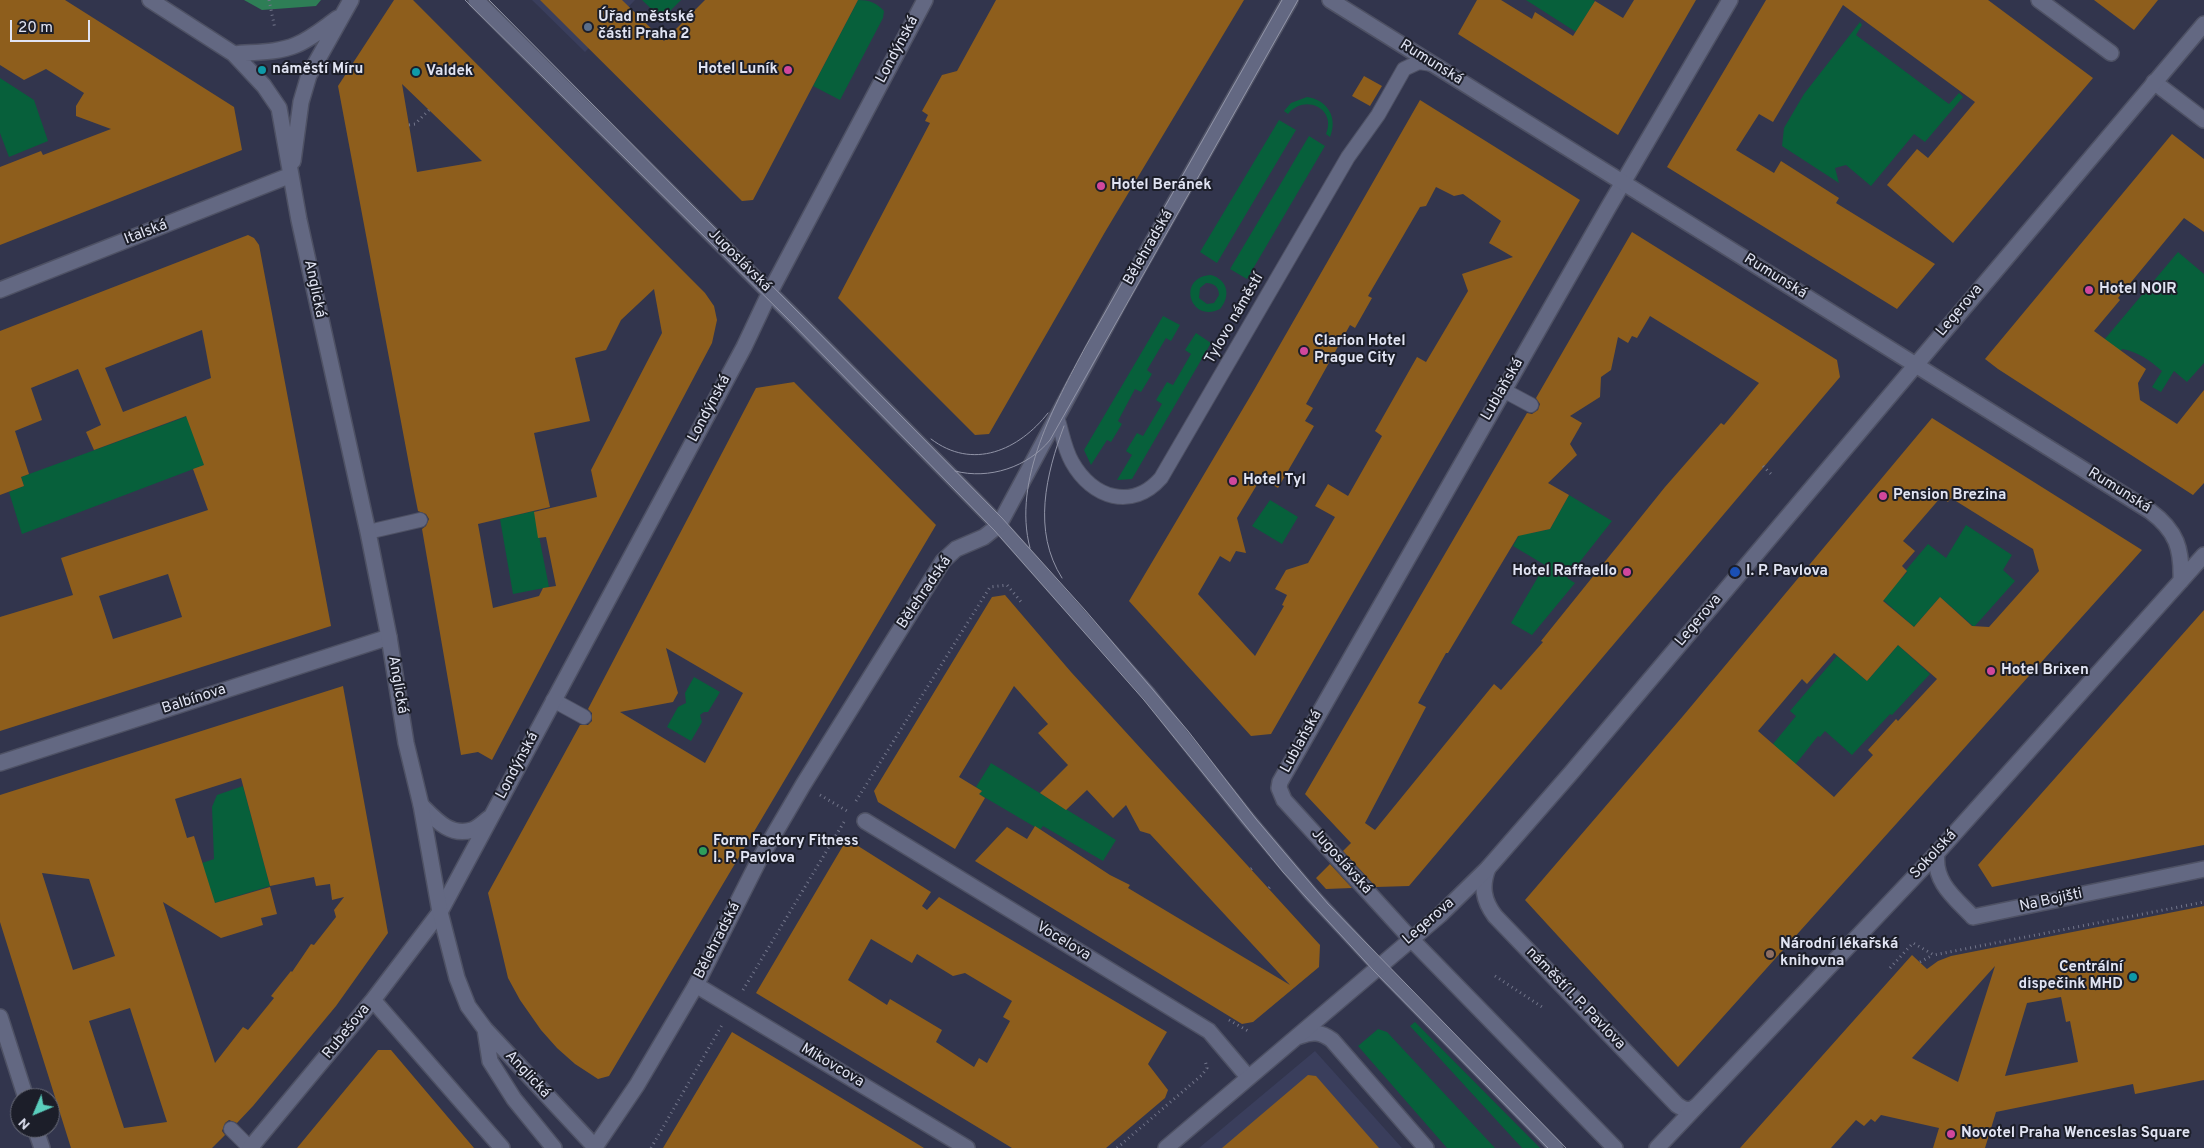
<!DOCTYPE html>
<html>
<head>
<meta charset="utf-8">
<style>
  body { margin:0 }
  #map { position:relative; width:2204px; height:1148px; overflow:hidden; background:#32354d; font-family:Overpass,sans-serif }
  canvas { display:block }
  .north { position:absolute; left:10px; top:1088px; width:50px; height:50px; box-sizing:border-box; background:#1c1e29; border:1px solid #6b6d7a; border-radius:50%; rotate:225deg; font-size:14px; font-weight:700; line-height:20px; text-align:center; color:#e1e4f3 }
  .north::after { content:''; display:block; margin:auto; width:18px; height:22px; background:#5acebd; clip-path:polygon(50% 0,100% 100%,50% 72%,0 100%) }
  .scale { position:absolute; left:10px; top:20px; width:80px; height:22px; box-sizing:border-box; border:2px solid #e1e4f3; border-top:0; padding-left:6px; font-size:15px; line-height:18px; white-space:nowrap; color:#e1e4f3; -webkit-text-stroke:4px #1c1e29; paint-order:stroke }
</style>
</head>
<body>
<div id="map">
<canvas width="2204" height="1148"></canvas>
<div class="north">N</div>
<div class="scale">20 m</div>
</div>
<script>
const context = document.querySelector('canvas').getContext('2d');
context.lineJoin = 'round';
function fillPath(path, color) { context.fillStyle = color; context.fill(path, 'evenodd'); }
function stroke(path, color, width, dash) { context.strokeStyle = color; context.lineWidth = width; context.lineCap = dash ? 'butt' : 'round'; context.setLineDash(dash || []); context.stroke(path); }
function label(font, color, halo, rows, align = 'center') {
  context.font = font + ' Overpass,sans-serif'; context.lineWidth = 4; context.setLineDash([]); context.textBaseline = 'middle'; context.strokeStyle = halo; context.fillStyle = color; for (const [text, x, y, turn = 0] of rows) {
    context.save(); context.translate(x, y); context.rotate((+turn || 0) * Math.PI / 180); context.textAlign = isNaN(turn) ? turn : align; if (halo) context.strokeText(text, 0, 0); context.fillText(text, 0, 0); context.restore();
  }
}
fillPath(new Path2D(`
  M 532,0 L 635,0 L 585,52 Z
  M 1315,1051 L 1402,1148 L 1199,1148 Z`), '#3a3e5c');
fillPath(new Path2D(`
  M 642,0 L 681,0 L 662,19 Z
  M 858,0 C 869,0 877,3 884,11 L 883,18 L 840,100 L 813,86 Z
  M 1526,0 L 1593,0 L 1595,1 L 1576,32 Z
  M 1860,22 L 1862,25 L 1856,35 L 1949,104 L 1959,93 L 1963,97 L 1925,142 L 1914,134 L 1871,186 L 1846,165 L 1835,168 L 1839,183 L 1782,146 L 1784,128 L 1804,94 Z
  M 0,78 L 34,100 L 48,141 L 9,157 L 0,133 Z
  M 1307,97 C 1328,100 1338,118 1330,137 L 1326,134 C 1337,109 1305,93 1288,114 L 1284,111 L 1291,103 Z
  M 1279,120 L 1296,130 L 1217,263 L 1200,252 Z
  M 1309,136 L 1325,146 L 1247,279 L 1230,269 Z
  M 2178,252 L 2204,274 L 2204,363 L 2187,382 L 2174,371 L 2161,392 L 2152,387 L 2162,371 C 2149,360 2139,352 2122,349 L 2119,353 L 2104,340 Z
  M 1211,275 C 1228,280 1231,296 1220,309 C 1190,324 1176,277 1211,275 ZM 1206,283 C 1214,283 1219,287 1219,295 L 1214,303 L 1207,304 L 1199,298 L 1200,288 Z
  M 1163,316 L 1180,325 L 1171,341 L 1166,338 L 1147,370 L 1152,374 L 1141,392 L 1135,389 L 1118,421 L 1122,424 L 1111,442 L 1107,440 L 1091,465 L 1084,450 Z
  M 1196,333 L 1211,343 L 1132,479 L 1117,480 L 1132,455 L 1126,451 L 1137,433 L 1143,436 L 1162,404 L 1156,400 L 1167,382 L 1173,385 L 1191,354 L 1185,350 Z
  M 207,409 L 198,447 L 204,465 L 22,534 L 9,492 L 24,486 L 21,477 Z
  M 1569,495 L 1612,521 L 1567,578 L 1575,583 L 1532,635 L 1511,623 L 1545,565 L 1513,546 L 1527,520 L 1525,529 L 1532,533 L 1550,529 Z
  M 1270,500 L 1298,517 L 1282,544 L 1252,526 Z
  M 534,511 L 549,587 L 513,594 L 500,519 Z
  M 1966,525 L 2012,555 L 2003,570 L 2015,581 L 1974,627 L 1940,597 L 1914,627 L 1882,599 L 1901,577 L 1902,578 L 1907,572 L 1906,570 L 1928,544 L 1946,558 Z
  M 1898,645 L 1930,674 L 1892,715 L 1890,714 L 1852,755 L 1825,731 L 1820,737 L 1818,736 L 1795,765 L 1773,744 L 1796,716 L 1790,711 L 1837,656 L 1867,681 Z
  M 694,677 L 720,692 L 708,712 L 704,712 L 700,715 L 702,722 L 691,741 L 667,727 L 678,707 L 686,703 L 685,693 Z
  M 991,763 L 1116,840 L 1103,861 L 1043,826 L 1040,830 L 979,794 L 982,791 L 976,787 Z
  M 243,786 L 270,886 L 208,905 L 202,863 L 214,859 L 212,807 L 217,795 Z
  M 1415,1022 L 1540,1148 L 1522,1148 L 1410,1026 Z
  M 1378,1029 L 1387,1032 L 1495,1148 L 1447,1148 L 1358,1046 Z`), '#07603b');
fillPath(new Path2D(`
  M 244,0 L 321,0 L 316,6 L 262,10 Z`), '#2e7e56');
fillPath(new Path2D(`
  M 0,0 L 65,0 L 234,107 L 242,150 L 0,245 L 0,167 L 41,151 L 43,155 L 111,129 L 76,116 L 76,106 L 84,93 L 46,69 L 24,80 L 0,65 Z
  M 394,0 L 413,0 L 705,293 L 714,306 L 717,320 L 712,343 L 492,760 L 478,752 L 461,755 L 422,529 L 426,526 L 429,519 L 426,514 L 418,511 L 414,491 L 338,86 ZM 402,84 L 482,161 L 417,172 ZM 654,289 L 662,333 L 591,470 L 597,497 L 534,512 L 538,538 L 546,537 L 556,586 L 543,588 L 539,596 L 493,608 L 478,524 L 550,507 L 534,433 L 590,421 L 575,358 L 606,350 L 621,320 Z
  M 540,0 L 622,0 L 664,41 L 705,0 L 858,0 L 753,200 L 742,201 Z
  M 996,0 L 1244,0 L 1105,232 L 989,434 L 975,435 L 838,298 L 930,123 L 925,121 L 928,115 L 922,111 L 942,75 L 957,71 Z
  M 1477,0 L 1501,0 L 1532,19 L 1535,12 L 1573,36 L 1595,1 L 1623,18 L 1634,0 L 1696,0 L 1618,135 L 1458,34 Z
  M 1766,0 L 1988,0 L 2093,78 L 1953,243 L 1887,185 L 1917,149 L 1928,158 L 1975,102 L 1843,5 L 1773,122 L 1759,114 L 1736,150 L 1774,173 L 1781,161 L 1839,198 L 1836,203 L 1935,264 L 1897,309 L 1667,167 Z
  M 2094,0 L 2158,0 L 2134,30 Z
  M 1364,76 L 1382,86 L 1370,106 L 1352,96 Z
  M 1420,100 L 1580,200 L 1271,734 L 1251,736 L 1129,601 L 1254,390 ZM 1436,187 L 1454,196 L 1463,194 L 1501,221 L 1489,243 L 1513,257 L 1462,274 L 1468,291 L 1426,362 L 1417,357 L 1375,431 L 1382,436 L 1348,496 L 1328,484 L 1315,506 L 1335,517 L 1308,563 L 1286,570 L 1275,589 L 1287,595 L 1282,605 L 1284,606 L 1255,656 L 1198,594 L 1220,556 L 1230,562 L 1236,551 L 1246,553 L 1237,518 L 1261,478 L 1278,488 L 1314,426 L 1305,421 L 1313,408 L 1306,404 L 1350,325 L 1355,328 L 1372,298 L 1368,296 L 1420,207 L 1426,206 Z
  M 2172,134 L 2204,159 L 2204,232 L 2184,218 L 2118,298 L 2120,300 L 2094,331 L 2146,369 L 2138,383 L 2140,400 L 2177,424 L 2204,390 L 2204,483 L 2193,495 L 1998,369 L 1985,359 Z
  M 1632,232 L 1837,360 L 1840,377 L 1409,886 L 1376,887 L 1343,851 L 1351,843 L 1305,794 L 1527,413 L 1532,414 L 1538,410 L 1540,404 L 1536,398 ZM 1650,316 L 1759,383 L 1724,425 L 1721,423 L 1665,487 L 1541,641 L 1543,642 L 1501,690 L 1494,684 L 1375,830 L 1365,823 L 1426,707 L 1418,703 L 1446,653 L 1448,653 L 1518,536 L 1550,529 L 1569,495 L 1548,483 L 1577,455 L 1570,444 L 1582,423 L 1570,416 L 1600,397 L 1601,377 L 1611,370 L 1618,337 L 1628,343 L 1632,336 L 1637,338 Z
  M 248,235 L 254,238 L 259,245 L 331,626 L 0,731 L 0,617 L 73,595 L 61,558 L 208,510 L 193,469 L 204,465 L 186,416 L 94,450 L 86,432 L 101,425 L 78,369 L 31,388 L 42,420 L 15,431 L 29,474 L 21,477 L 24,486 L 0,495 L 0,331 ZM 202,330 L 211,378 L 123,412 L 105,368 ZM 168,574 L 182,617 L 113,639 L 99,596 Z
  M 794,382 L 936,525 L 609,1076 L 598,1079 L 575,1064 L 557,1048 L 541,1030 L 520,1000 L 508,978 L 488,893 L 580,725 L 588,725 L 592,721 L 592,713 L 588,709 L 756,388 ZM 666,648 L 743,693 L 705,763 L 620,712 L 673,702 L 678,693 Z
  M 1932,418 L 2142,550 L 1678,1067 L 1525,900 L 1683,716 ZM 1941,497 L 1948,502 L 1951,498 L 2033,549 L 2039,571 L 1989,627 L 1972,626 L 1940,597 L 1914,627 L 1883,601 L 1907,571 L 1902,566 L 1915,551 L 1903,541 ZM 1898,645 L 1937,679 L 1898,721 L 1896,719 L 1868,750 L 1873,755 L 1834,797 L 1758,731 L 1802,679 L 1807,684 L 1834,653 L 1867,681 Z
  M 1005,595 L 1071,672 L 1320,945 L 1319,967 L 1253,1022 L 1242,1024 L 975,861 L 1007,827 L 1027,839 L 1035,826 L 1110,875 L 1130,885 L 1128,888 L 1290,985 L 1150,834 L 1140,831 L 1126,805 L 1113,818 L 1087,790 L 1066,810 L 1040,793 L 1068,765 L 1038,733 L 1048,724 L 1014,686 L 959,777 L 982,791 L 979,794 L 985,798 L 955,849 L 878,802 L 874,791 L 992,597 Z
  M 2204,610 L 2204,845 L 1992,887 L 1978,865 Z
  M 343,686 L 388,933 L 336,1006 L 253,1106 L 237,1123 L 229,1120 L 225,1123 L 222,1131 L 225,1135 L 212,1148 L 71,1148 L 0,922 L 0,795 ZM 241,778 L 270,886 L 314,877 L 316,886 L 330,884 L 332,900 L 344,897 L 334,910 L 336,917 L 314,945 L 311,944 L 292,972 L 291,971 L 271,996 L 274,998 L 248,1030 L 243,1027 L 215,1063 L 163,902 L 221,938 L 263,925 L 261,918 L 277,914 L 270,887 L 215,903 L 194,836 L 187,838 L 175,799 ZM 42,873 L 89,879 L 115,956 L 73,970 ZM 130,1008 L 167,1122 L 124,1128 L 89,1021 Z
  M 847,839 L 931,892 L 922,906 L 927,910 L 939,897 L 1167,1032 L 1148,1064 L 1168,1090 L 1165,1098 L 1106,1148 L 1012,1148 L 756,993 ZM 871,939 L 912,963 L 917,954 L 953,976 L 965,973 L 1012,1001 L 1003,1017 L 1010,1021 L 987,1063 L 979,1058 L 974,1067 L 936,1042 L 942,1030 L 890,999 L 887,1005 L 848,980 Z
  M 1330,864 L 1352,888 L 1326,889 L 1316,878 Z
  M 2204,906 L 2204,1080 L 2135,1094 L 2133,1084 L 1996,1112 L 1985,1148 L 1933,1148 L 1939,1128 L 1881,1115 L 1875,1122 L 1871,1119 L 1864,1126 L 1856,1120 L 1831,1148 L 1740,1148 L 1912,955 L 1927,969 L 1938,961 L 1951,956 ZM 1995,966 L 1958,1082 L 1912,1058 ZM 2061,997 L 2066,1022 L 2070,1021 L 2078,1062 L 2005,1076 L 2027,1003 Z
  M 732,1032 L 797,1071 L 924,1148 L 663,1148 Z
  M 378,1050 L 391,1050 L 474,1148 L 297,1148 Z
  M 1308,1075 L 1316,1076 L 1379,1148 L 1222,1148 Z`), '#8e5e1c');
const lane = new Path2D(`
  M 1503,390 L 1531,405
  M 1057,417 C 1062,432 1064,448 1072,462 C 1092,498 1132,511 1161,478 L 1348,157 L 1378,115 L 1404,69 L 1419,62 L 1432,64
  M 999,525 L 1148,693 L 1247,818 L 1311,894 L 1378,966 L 1556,1148
  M 368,532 L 420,520
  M 553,700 L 584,717
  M 231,1129 L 250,1148`);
const street = new Path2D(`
  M 476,0 L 795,318 L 999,525
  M 2039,0 L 2111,53
  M 2154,82 L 2204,120
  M 0,763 L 389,637
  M 421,805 C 435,819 450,837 472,830 C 478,828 484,822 489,818
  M 865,821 L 1209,1031 L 1248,1077
  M 1937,853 C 1933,882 1955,898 1973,917 L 2204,869
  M 1488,868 C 1481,886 1483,900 1495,916 L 1677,1105 C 1683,1109 1688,1112 1695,1107
  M 1411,939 L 1284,800 L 1279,788 L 1280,782 L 1608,208 L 1730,0
  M 696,985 L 967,1148
  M 373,1000 L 502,1148
  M 0,1017 L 26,1098
  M 1300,1036 C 1313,1031 1321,1032 1332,1040 L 1426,1148
  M 35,1128 L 42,1148
  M 250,1148 L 373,1000 L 440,912 L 744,347 L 770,292 L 925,0`);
const secondary = new Path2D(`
  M 150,0 L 234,54 L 264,86 L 279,108 L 299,220 L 368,532 L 389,637 L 406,743 L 421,805 L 440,912 L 457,978 L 468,1006 L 485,1029 L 596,1148
  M 1330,0 L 2150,511 C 2177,531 2182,549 2181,581
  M 234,54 C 254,52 277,53 296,45 C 311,39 325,27 338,18
  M 293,161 L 301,102 L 309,75 L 351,0
  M 0,290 L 291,175
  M 1411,939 L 1615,1148
  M 485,1029 L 490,1061 L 514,1099 L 554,1148
  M 595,1147 L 637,1085 L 696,985 L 759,860 L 803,785 L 943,561 L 956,549 L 984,537 L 999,525 L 1121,298 L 1290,0
  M 1166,1148 L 1440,915 L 1488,868 L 1571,773 L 2204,24
  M 1657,1148 L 1937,853 L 2204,555`);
stroke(lane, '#4e5164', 16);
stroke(street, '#4e5164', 18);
stroke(secondary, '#4e5164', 18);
stroke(new Path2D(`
  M 269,0 L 275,29
  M 409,125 L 415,124 L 429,110
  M 1763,466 L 1772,475
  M 820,795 L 847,811
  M 856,801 L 990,587 L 1007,585 L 1022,603
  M 1251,869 L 1254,867
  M 1269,888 L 1271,886
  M 1920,962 L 1933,955
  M 1890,968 L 1913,943 L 1934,955 L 2204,902
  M 1495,976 L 1542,1007
  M 743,990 L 844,822
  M 1229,1020 L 1248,1031
  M 651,1148 L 722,1025
  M 1117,1148 L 1202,1075 L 1207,1068 L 1205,1060`), '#73768b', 3, [1, 4]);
stroke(lane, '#636882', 14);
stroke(street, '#636882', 15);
stroke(secondary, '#636882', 15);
stroke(new Path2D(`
  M 465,0 L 791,322 L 994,530 L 1144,700 L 1283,872 L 1373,970 L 1548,1148
  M 489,0 L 1002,518 L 1085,610 L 1188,731 L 1256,819 L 1328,904 L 1566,1148
  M 931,439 C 973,471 1019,450 1048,413
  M 955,471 C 989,480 1028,467 1050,440 L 1298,0
  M 1030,548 C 1012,480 1055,404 1086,346 L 1282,0
  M 1062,578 C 1032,531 1046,474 1064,426`), '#9194a7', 1);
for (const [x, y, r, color] of [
  [588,27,5,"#5c6f8a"],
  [262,70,5,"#0f9aa8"],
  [788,70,5,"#d1479c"],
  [416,72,5,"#0f9aa8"],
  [1101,186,5,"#d1479c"],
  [2089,290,5,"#d1479c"],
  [1304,351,5,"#d1479c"],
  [1233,481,5,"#d1479c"],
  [1883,496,5,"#d1479c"],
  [1627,572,5,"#d1479c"],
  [1735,572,6,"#1a4fb4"],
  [1991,671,5,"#d1479c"],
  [703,851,5,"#2e9e5b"],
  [1770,954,5,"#8d6e63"],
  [2133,977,5,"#0f9aa8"],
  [1951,1134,5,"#d1479c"]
]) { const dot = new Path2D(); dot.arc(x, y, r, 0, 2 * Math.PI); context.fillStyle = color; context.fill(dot); stroke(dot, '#1c1e29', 2); }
label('bold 15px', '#e1e4f3', '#1c1e29', [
  ["Úřad městské",598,18],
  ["části Praha 2",598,35],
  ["náměstí Míru",272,70],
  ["Hotel Luník",778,70,"right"],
  ["Valdek",426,72],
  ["Hotel Beránek",1111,186],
  ["Hotel NOIR",2099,290],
  ["Clarion Hotel",1314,342],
  ["Prague City",1314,359],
  ["Hotel Tyl",1243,481],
  ["Pension Brezina",1893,496],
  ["Hotel Raffaello",1617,572,"right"],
  ["I. P. Pavlova",1746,572],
  ["Hotel Brixen",2001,671],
  ["Form Factory Fitness",713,842],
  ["I. P. Pavlova",713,859],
  ["Národní lékařská",1780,945],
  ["knihovna",1780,962],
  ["Centrální",2123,968,"right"],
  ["dispečink MHD",2123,985,"right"],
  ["Novotel Praha Wenceslas Square",1961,1134]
], 'left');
label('15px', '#e1e4f3', '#1c1e29', [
  ["Londýnská",898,50,-62],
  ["Rumunská",1431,63,32],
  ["Italská",146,233,-21],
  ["Bělehradská",1149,248,-60],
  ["Jugoslávská",739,261,45],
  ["Rumunská",1775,277,32],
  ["Anglická",314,289,78],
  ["Legerova",1960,311,-50],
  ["Tylovo náměstí",1235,319,-60],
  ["Lublaňská",1503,390,-60],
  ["Londýnská",710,409,-62],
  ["Rumunská",2119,491,32],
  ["Bělehradská",925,593,-56],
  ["Legerova",1699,621,-50],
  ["Anglická",397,685,80],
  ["Balbínova",194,700,-18],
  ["Lublaňská",1302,742,-61],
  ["Londýnská",518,766,-62],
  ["Sokolská",1934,855,-47],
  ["Jugoslávská",1341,862,48],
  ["Na Bojišti",2051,901,-12],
  ["Legerova",1429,922,-41],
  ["Bělehradská",718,941,-63],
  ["Vocelova",1063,942,31],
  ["náměstí I. P. Pavlova",1575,999,46],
  ["Rubešova",347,1032,-51],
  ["Mikovcova",832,1066,31],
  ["Anglická",527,1075,47]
]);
</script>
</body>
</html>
